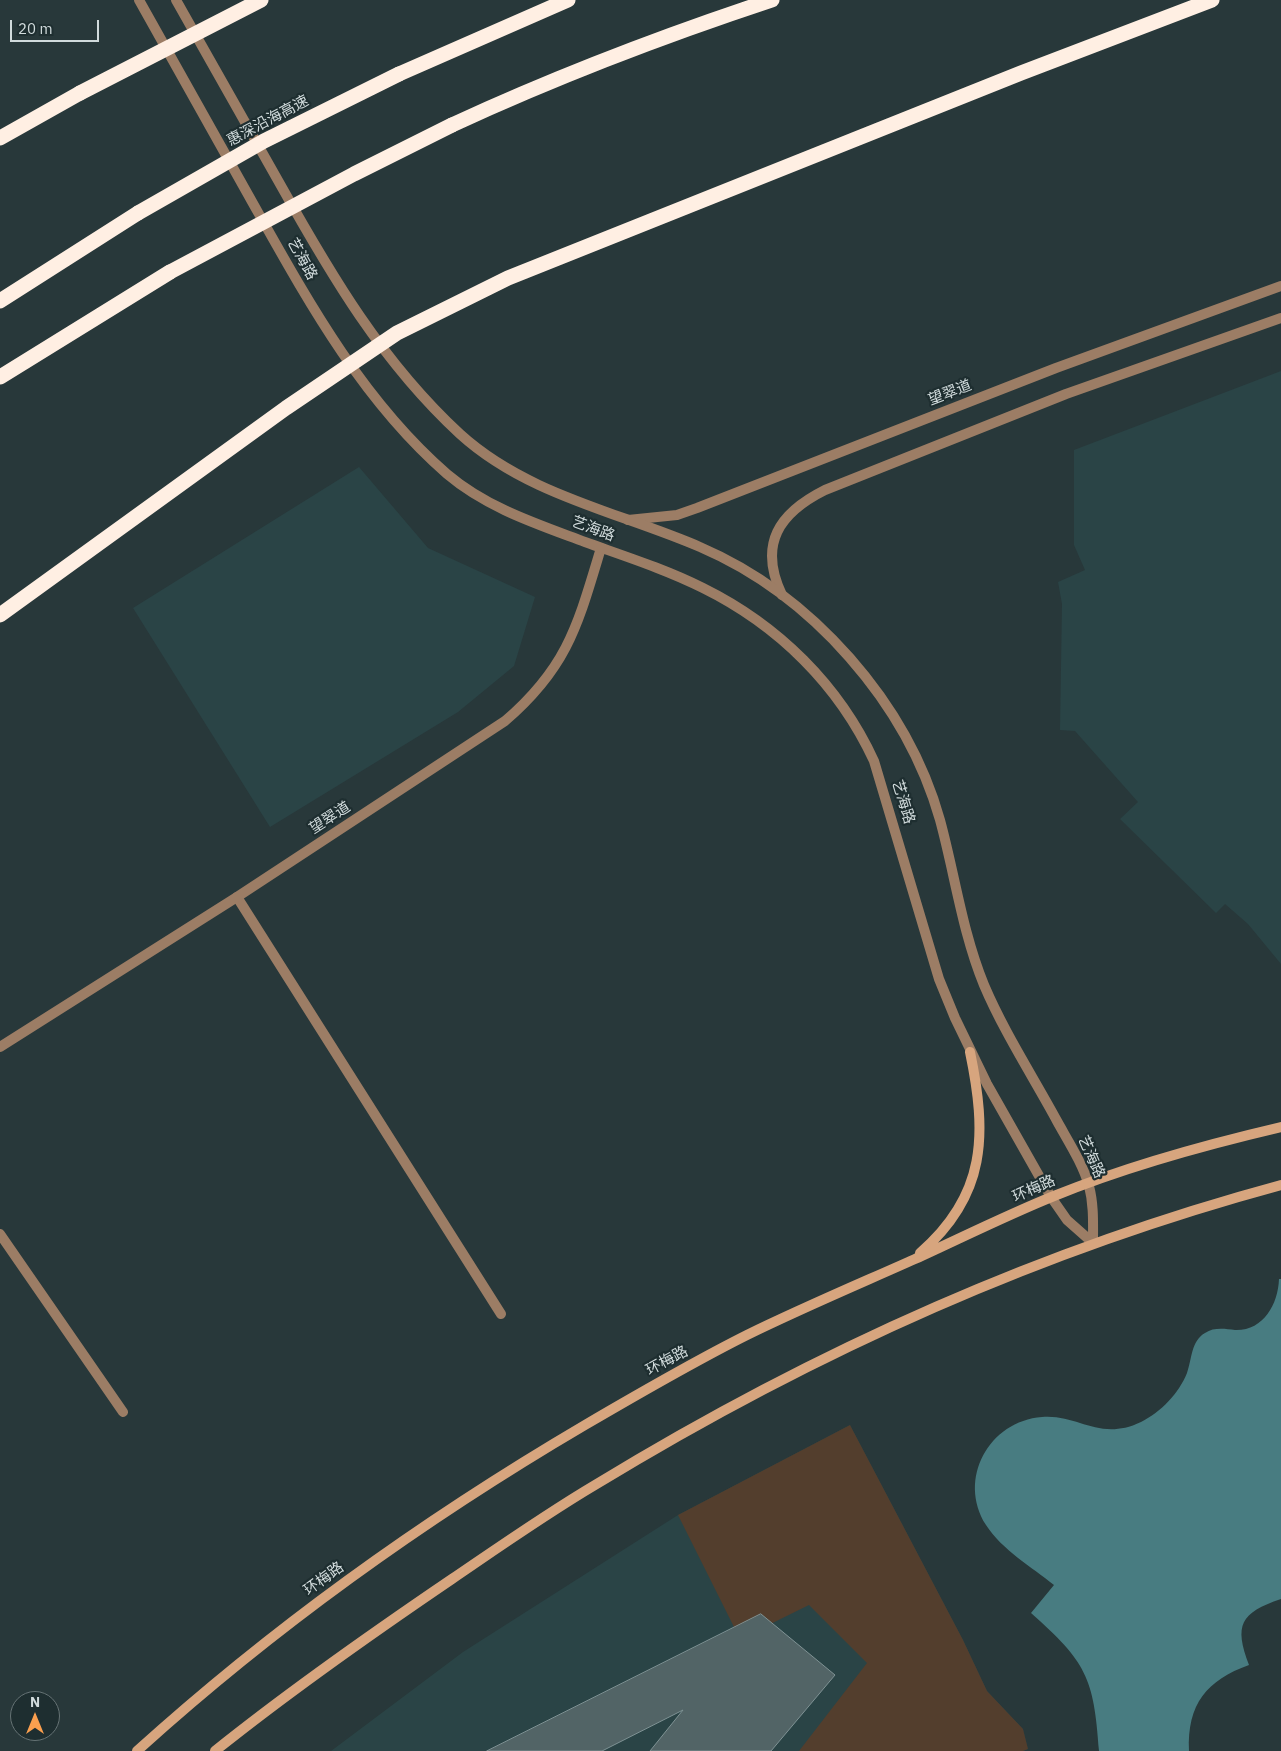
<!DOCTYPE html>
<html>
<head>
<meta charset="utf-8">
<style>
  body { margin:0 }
  #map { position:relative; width:1281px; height:1751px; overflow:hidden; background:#28383a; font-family:"IBM Plex Sans",sans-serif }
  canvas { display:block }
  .north { position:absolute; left:10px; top:1691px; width:50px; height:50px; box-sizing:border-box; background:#1e2e30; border:1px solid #667375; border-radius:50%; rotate:0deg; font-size:14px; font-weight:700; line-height:20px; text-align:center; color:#d1dbdc }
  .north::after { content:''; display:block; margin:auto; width:18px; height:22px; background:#fa9f4f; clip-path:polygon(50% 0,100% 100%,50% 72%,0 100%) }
  .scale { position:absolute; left:10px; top:20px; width:89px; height:22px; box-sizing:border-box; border:2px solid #d1dbdc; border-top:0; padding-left:6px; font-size:15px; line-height:18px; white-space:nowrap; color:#d1dbdc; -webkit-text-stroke:4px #1e2e30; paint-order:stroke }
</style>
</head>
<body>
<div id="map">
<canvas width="1281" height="1751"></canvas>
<div class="north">N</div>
<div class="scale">20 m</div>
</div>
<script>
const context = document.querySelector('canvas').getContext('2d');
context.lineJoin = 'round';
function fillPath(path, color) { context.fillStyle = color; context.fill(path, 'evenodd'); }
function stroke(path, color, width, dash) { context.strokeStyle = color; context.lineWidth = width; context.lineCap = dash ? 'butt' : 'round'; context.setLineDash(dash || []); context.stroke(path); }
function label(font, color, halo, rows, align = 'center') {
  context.font = font + ' "IBM Plex Sans","Noto Sans SC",sans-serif'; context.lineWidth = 4.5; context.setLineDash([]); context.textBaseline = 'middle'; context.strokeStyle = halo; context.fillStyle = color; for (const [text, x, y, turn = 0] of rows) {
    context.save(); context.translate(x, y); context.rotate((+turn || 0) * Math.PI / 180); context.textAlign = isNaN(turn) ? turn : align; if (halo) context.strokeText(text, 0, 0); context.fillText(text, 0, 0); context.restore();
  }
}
fillPath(new Path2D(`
  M 1281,371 L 1281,964 L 1248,924 L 1225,904 L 1216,913 L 1120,819 L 1138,802 L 1075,731 L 1060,730 L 1062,604 L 1058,582 L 1085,570 L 1074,545 L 1074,450 Z
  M 359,467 L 428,548 L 535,597 L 514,666 L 458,712 L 270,827 L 133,608 Z
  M 850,1425 L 963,1640 L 987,1691 L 1023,1729 L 1028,1749 L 1023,1751 L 331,1751 L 463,1652 L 678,1515 Z`), '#2a4446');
fillPath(new Path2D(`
  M 850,1425 L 963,1640 L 987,1691 L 1023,1729 L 1028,1749 L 1023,1751 L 799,1751 L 867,1663 L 809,1605 L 740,1639 L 678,1515 Z`), '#533e2d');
fillPath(new Path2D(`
  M 1279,1279 L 1281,1279 L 1281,1599 C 1240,1613 1234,1625 1249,1665 C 1207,1680 1187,1704 1189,1751 L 1099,1751 C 1094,1677 1086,1662 1031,1613 L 1054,1585 C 1032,1567 1002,1550 986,1525 C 957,1479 989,1421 1042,1417 C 1079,1414 1099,1442 1141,1422 C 1161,1412 1179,1393 1187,1373 C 1192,1359 1191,1341 1205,1333 C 1214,1327 1225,1329 1235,1330 C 1263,1331 1278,1305 1279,1279 Z`), '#487c81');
const building = new Path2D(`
  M 761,1614 L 835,1675 L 771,1751 L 650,1751 L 683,1710 L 602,1751 L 487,1751 Z`);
fillPath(building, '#526466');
stroke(building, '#7f9294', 1);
stroke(new Path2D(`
  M 237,897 L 501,1314
  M 0,1234 L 123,1412`), '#9c7d65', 10);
stroke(new Path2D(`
  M 628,520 L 677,515 L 697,508 L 1056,368 L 1281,286
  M 782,595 C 758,544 779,513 825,490 L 1066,394 L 1281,318
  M 0,1047 L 237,897 L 505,721 C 568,667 578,624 601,548`), '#9c7d65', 10);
stroke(new Path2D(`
  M 139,0 C 178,69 216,138 255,207 C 309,303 363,401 447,474 C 487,508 537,524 585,542 C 624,556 665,569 703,588 C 778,625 839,685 874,761 L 939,979 L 955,1018 L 987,1084 L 1051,1197 L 1067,1220 L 1093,1243
  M 176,0 C 211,61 245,123 280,184 C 331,275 382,362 460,434 C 527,495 619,512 700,547 C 812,595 907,703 940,820 C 955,875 962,931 984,985 C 1004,1032 1032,1075 1057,1121 C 1068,1141 1083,1164 1089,1186 C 1094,1205 1093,1224 1093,1243`), '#9c7d65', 10);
stroke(new Path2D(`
  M 920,1253 C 987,1195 987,1134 970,1052
  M 137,1751 C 274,1627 425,1519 585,1425 C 638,1394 691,1363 747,1335 C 802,1308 859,1284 915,1259 C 961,1238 1007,1215 1054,1196 C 1127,1166 1204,1145 1281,1127
  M 215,1751 C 291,1690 371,1634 452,1579 C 499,1547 546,1514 595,1485 C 808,1355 1040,1250 1281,1185`), '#d7a57e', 10);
stroke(new Path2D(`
  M 399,74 L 568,0
  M 452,125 C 556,77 663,36 772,0
  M 0,138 L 80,93
  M 0,301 L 138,213
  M 0,377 L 170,272
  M 0,615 L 286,408 L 397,333 L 508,278 L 1021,73 L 1212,0`), '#ffefe3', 15);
stroke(new Path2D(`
  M 80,93 L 261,0
  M 138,213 L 264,141 L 399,74
  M 170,272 L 354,174 L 452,125`), '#ffefe3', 15);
label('15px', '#d1dbdc', '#1e2e30', [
  ["惠深沿海高速",268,121,-28],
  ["艺海路",302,259,61],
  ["望翠道",950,393,-21],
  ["艺海路",593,529,20],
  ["艺海路",903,802,73],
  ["望翠道",330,818,-33],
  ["艺海路",1091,1157,66],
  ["环梅路",1034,1189,-24],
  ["环梅路",667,1361,-28],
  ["环梅路",324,1579,-36]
]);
</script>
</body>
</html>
